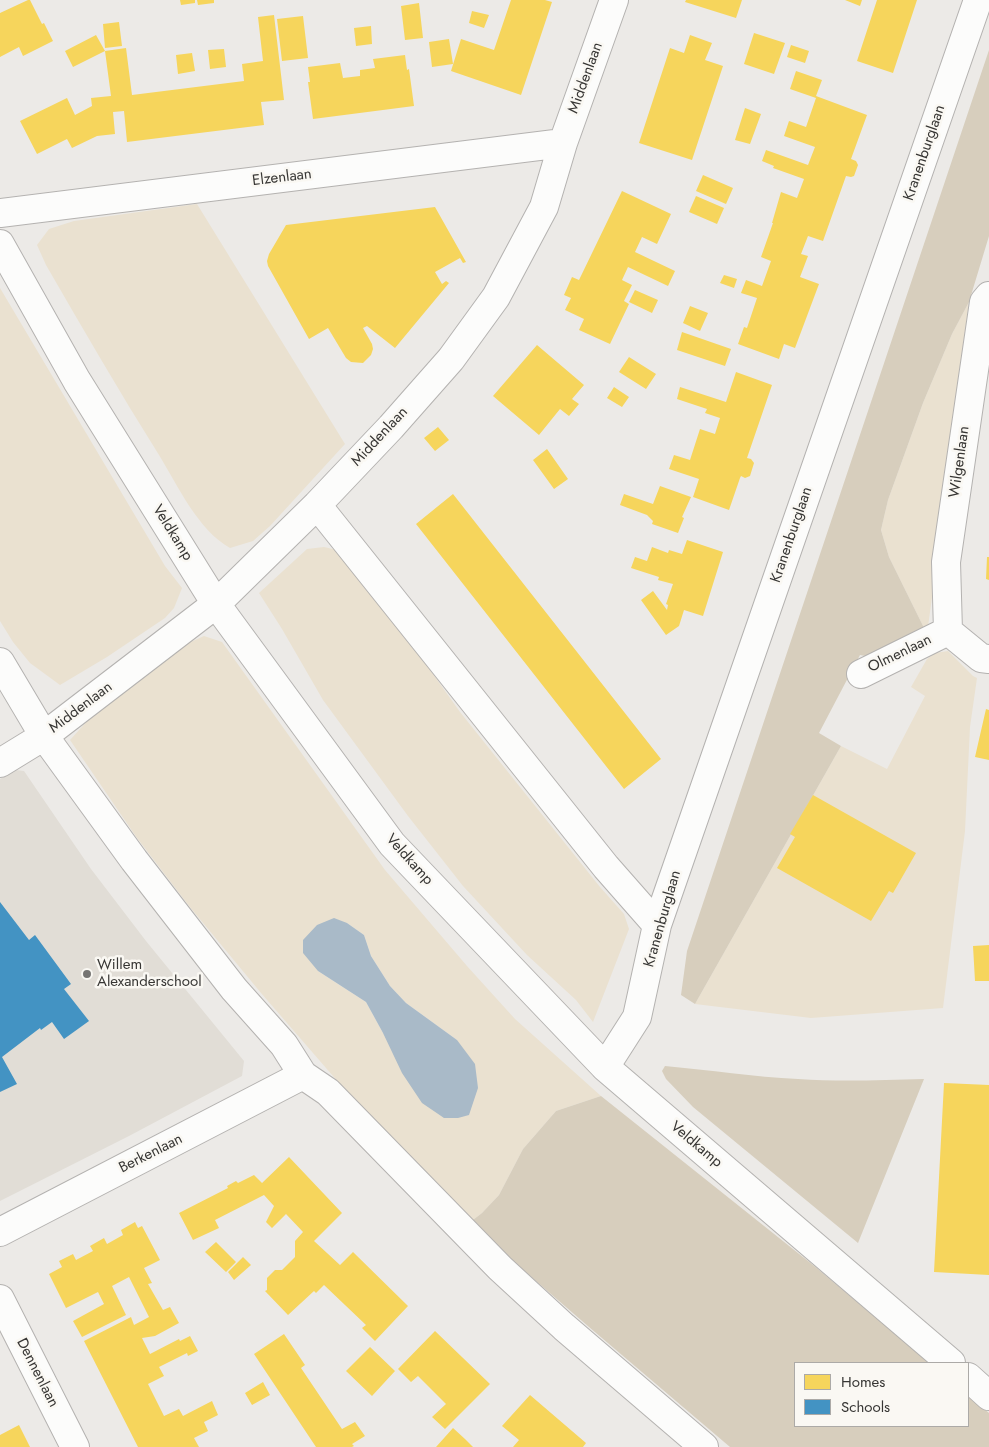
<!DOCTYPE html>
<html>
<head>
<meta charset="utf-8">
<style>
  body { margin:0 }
  #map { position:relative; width:989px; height:1447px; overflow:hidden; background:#eceae7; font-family:Jost,sans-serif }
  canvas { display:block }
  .legend { position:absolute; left:794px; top:1362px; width:175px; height:65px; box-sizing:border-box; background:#faf8f3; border:1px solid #acaaa7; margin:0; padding:6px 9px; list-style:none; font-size:15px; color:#373634 }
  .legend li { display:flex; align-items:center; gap:10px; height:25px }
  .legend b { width:25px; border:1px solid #acaaa7 }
</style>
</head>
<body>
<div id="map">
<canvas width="989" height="1447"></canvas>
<ul class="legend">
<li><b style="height:14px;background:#f6d55c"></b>Homes</li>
<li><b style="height:14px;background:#4393c3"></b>Schools</li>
</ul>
</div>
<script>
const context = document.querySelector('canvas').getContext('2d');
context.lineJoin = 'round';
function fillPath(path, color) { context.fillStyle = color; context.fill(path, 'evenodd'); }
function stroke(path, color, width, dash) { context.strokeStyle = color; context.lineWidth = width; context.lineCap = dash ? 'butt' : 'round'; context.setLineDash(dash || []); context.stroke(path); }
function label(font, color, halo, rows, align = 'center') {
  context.font = font + ' Jost,sans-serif'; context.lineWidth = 5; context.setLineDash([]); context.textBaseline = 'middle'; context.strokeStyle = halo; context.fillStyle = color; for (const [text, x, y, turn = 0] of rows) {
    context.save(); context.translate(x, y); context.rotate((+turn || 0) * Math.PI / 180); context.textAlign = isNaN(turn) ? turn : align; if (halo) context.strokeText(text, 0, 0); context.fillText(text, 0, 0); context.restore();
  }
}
fillPath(new Path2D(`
  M 16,770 L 24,771 L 91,869 L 146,941 L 244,1061 L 242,1076 L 129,1136 L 0,1201 L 0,779 Z`), '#e1ddd6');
fillPath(new Path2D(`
  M 197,204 L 345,444 L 270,526 L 253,541 L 230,548 C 198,530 178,486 159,455 C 120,393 83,329 46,265 L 37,245 L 49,229 L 74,221 Z
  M 0,288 L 165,566 L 182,588 L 174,608 L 165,618 L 107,657 L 60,685 L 30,663 L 13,642 L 0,621 Z
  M 969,302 L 938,524 L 933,590 L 927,634 L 889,557 L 881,530 L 888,500 L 923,403 L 952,334 Z
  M 324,547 L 337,550 L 406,636 L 460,712 L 600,887 L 624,914 L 629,929 L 593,1022 L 576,1000 L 527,955 L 463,886 L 408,816 L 323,700 L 282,629 L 259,593 L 307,549 Z
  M 204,636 L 222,642 L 385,870 L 467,966 L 515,1019 L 601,1096 L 556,1111 L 523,1149 L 499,1195 L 482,1213 L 469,1223 L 391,1143 L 261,993 L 189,906 L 137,838 L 70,740 L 100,707 L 184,645 ZM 347,923 L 364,935 L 371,956 L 390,986 L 406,1003 L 457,1040 L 383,1033 L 366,1002 L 318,971 Z
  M 948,651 L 973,676 L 977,678 L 970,727 L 965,831 L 943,1008 L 811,1018 L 695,1004 L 841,746 L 887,769 L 925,696 L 911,687 L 927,659 L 935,653 Z`), '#eae1d0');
fillPath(new Path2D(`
  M 989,50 L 989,236 L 969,302 L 952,334 L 923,403 L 888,500 L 881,530 L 889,557 L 927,634 L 881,659 L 860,655 L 819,733 L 841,746 L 695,1004 L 681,995 L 687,951 Z
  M 665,1066 C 710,1070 754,1077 798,1079 C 840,1082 882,1080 924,1079 L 858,1243 L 693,1107 L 666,1079 L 662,1071 Z
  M 601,1096 L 813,1265 L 930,1363 L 795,1363 L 795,1426 L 968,1426 L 968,1395 L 989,1413 L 989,1447 L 730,1447 L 589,1327 L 469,1223 L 482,1213 L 499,1195 L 523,1149 L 556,1111 Z`), '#d7cebd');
fillPath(new Path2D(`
  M 334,918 L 347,923 L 364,935 L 371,956 L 390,986 L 406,1003 L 457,1040 L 475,1064 L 478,1088 L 469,1115 L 458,1118 L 444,1118 L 422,1103 L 402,1073 L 383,1033 L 366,1002 L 318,971 L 303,953 L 303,940 L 317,925 Z`), '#a9bac8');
fillPath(new Path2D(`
  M 28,0 L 30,0 L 42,24 L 44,23 L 53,41 L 23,56 L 19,47 L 0,57 L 0,13 Z
  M 180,0 L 195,0 L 195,3 L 181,5 Z
  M 197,0 L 214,0 L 214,3 L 198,5 Z
  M 511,0 L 545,0 L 552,2 L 521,95 L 451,71 L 461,39 L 494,50 Z
  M 686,0 L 742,0 L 736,18 L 685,2 Z
  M 845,0 L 862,0 L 860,6 Z
  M 877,0 L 917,0 L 893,73 L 857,61 Z
  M 419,3 L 423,38 L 405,40 L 401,6 Z
  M 472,11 L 489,15 L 484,28 L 469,23 Z
  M 274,15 L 284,100 L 261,102 L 264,125 L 127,142 L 124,111 L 113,112 L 115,134 L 97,136 L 72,148 L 67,139 L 37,154 L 20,121 L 67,98 L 75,115 L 92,106 L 91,98 L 111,96 L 105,51 L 126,48 L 132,95 L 244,81 L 242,64 L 263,61 L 258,17 Z
  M 303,16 L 308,58 L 282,61 L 277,19 Z
  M 119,22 L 122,46 L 105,48 L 103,24 Z
  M 371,26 L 372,44 L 356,46 L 354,28 Z
  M 754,33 L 785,43 L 774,74 L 744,64 Z
  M 96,35 L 105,51 L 73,67 L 65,51 Z
  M 690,35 L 712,43 L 705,60 L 723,66 L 692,160 L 639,143 L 670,48 L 684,53 Z
  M 449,39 L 453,64 L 432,67 L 429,42 Z
  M 791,45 L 809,51 L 805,63 L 787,57 Z
  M 224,49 L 226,67 L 210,69 L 208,50 Z
  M 192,53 L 195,71 L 178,74 L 176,55 Z
  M 405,55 L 407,70 L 409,69 L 414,106 L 313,119 L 308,82 L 310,82 L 308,67 L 340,63 L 343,78 L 360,76 L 360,70 L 375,68 L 373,59 Z
  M 796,71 L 822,80 L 816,96 L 867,115 L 851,159 L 856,161 L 858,165 L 854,176 L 851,177 L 846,176 L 823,241 L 808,236 L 801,254 L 808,256 L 800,277 L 819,284 L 795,348 L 784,344 L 779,359 L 738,344 L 744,327 L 747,328 L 757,298 L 741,293 L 746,280 L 762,286 L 771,261 L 761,257 L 773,223 L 772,223 L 781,192 L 797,198 L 804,179 L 773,168 L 774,166 L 762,161 L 766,150 L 808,165 L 815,147 L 784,136 L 789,121 L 806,127 L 816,98 L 790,89 Z
  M 745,108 L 761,114 L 750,144 L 735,140 Z
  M 703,175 L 733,188 L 726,204 L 696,191 Z
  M 622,191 L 671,214 L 657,244 L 642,237 L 635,252 L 675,271 L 668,286 L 628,267 L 622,280 L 632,285 L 624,301 L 629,304 L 610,344 L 579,330 L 584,319 L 565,310 L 571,298 L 564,295 L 572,277 L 579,280 Z
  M 696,196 L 724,208 L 717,224 L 689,212 Z
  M 435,207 L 466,262 L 463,263 L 460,258 L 435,272 L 442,284 L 446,281 L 449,283 L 395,348 L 367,326 L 363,328 L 372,344 L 373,349 L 371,355 L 363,363 L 351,362 L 346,358 L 328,328 L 309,339 L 268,266 L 267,261 L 269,254 L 286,225 Z
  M 724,275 L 737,279 L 734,288 L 720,283 Z
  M 635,290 L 658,300 L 652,313 L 629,302 Z
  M 690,306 L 708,313 L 700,331 L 683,323 Z
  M 682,332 L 731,349 L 725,366 L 677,350 Z
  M 537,345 L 584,385 L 572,399 L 579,404 L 569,416 L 560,409 L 539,435 L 493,396 Z
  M 629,357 L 656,374 L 646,389 L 619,372 Z
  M 736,372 L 772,385 L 747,458 L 751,459 L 754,463 L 750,476 L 745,478 L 741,476 L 740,478 L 729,510 L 693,497 L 699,479 L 669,469 L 674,455 L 690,460 L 700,429 L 715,434 L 720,418 L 705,413 L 707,409 L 677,399 L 680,387 L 726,402 Z
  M 614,387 L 629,397 L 622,407 L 607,398 Z
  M 438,427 L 449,440 L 435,451 L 424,438 Z
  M 547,449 L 568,479 L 554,489 L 533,460 Z
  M 660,486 L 691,497 L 682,517 L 684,518 L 678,533 L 652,524 L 653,521 L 647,515 L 620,505 L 624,494 L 653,504 Z
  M 453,494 L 661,759 L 624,789 L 416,524 Z
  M 687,540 L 723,552 L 703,616 L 684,610 L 679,626 L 666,635 L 641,600 L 653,591 L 667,610 L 668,605 L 666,604 L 673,584 L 658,580 L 659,577 L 631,568 L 635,557 L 647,561 L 652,547 L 668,553 L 669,550 L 682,554 Z
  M 987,557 L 989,557 L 989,580 L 986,579 Z
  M 986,709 L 989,710 L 989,760 L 975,757 Z
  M 813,795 L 916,853 L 893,893 L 889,891 L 871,921 L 777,868 L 795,837 L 790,834 Z
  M 989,945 L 989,981 L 975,981 L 973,946 Z
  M 944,1083 L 989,1085 L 989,1275 L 934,1272 Z
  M 289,1157 L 342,1213 L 314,1241 L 340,1265 L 353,1252 L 408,1306 L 375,1341 L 362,1328 L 366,1325 L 324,1285 L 316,1293 L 314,1291 L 288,1315 L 265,1291 L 267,1290 L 267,1278 L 275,1270 L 282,1270 L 295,1257 L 295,1241 L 303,1232 L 286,1214 L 272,1228 L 266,1222 L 274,1206 L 264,1195 L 215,1220 L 219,1228 L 193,1240 L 179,1213 L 228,1188 L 227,1186 L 236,1181 L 238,1183 L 254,1175 L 262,1183 Z
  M 135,1222 L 138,1228 L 142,1226 L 160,1260 L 144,1268 L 152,1283 L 148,1284 L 163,1310 L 170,1307 L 179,1323 L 155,1336 L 142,1338 L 150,1354 L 179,1339 L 180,1341 L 190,1336 L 198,1351 L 188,1356 L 187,1353 L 159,1367 L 164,1376 L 148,1384 L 164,1416 L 179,1409 L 183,1416 L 212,1401 L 218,1415 L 204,1422 L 208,1431 L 194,1438 L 199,1447 L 138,1447 L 84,1341 L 131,1317 L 134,1325 L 149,1317 L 129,1277 L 112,1286 L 126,1315 L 82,1337 L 73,1321 L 104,1304 L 98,1292 L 66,1308 L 49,1274 L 62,1267 L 59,1261 L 73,1254 L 76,1260 L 93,1251 L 90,1246 L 104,1238 L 107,1244 L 123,1235 L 121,1230 Z
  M 216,1242 L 236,1262 L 226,1272 L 205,1252 Z
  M 243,1257 L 251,1265 L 234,1280 L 228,1272 Z
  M 435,1331 L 490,1384 L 445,1429 L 432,1417 L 446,1404 L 418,1376 L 411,1382 L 398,1369 Z
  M 284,1334 L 305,1365 L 301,1368 L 342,1429 L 355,1422 L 365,1436 L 352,1444 L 354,1446 L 352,1447 L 316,1447 L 254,1354 Z
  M 370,1347 L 395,1371 L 372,1396 L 346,1371 Z
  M 263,1382 L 270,1395 L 252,1405 L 245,1393 Z
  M 530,1395 L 586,1443 L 583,1447 L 513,1447 L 519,1440 L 502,1426 Z
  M 19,1425 L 30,1447 L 0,1447 L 0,1435 Z
  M 453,1428 L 465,1439 L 473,1447 L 436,1447 Z`), '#f6d55c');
fillPath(new Path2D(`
  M 0,902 L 29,940 L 35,935 L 71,984 L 64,989 L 89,1021 L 64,1039 L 52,1022 L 41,1030 L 40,1028 L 2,1057 L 17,1084 L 0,1092 Z`), '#4393c3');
const minor = new Path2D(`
  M 0,213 L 563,143
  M 0,244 L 77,381 L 216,604 L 392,844 L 605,1067 L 951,1363
  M 317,505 L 606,867 L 657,925
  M 948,631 L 946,562 L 984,302 L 989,296
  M 0,662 L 44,736 L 134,860 L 234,989 L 284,1045 L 303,1075 L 328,1092 L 500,1268 L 564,1327 L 704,1447
  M 861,674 L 948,631 L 981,658 L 989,659
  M 0,763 L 44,736 L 216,604 L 317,505 L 391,427 L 451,359 L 496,297 L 544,207 L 563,143 L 614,0
  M 605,1067 L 637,1017 L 657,925 L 978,0
  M 0,1232 L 303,1075
  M 0,1299 L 75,1447
  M 968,1377 L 989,1396`);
stroke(minor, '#b4b2b0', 30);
stroke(minor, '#fcfcfb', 28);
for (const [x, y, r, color] of [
  [87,974,5,"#767573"]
]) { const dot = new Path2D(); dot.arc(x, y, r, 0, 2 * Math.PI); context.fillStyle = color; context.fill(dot); stroke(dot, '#faf8f3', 2); }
label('15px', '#373634', '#faf8f3', [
  ["Middenlaan",586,78,-70],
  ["Kranenburglaan",925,153,-71],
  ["Elzenlaan",282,178,-7],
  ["Middenlaan",380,437,-47],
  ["Wilgenlaan",960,462,-82],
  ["Veldkamp",172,533,58],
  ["Kranenburglaan",792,535,-71],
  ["Olmenlaan",900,654,-26],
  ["Middenlaan",81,708,-37],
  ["Veldkamp",409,860,48],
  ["Kranenburglaan",663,919,-74],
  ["Veldkamp",696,1145,40],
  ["Berkenlaan",151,1154,-27],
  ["Dennenlaan",37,1373,63]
]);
label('15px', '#373634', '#faf8f3', [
  ["Willem",97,965],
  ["Alexanderschool",97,982]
], 'left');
</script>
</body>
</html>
